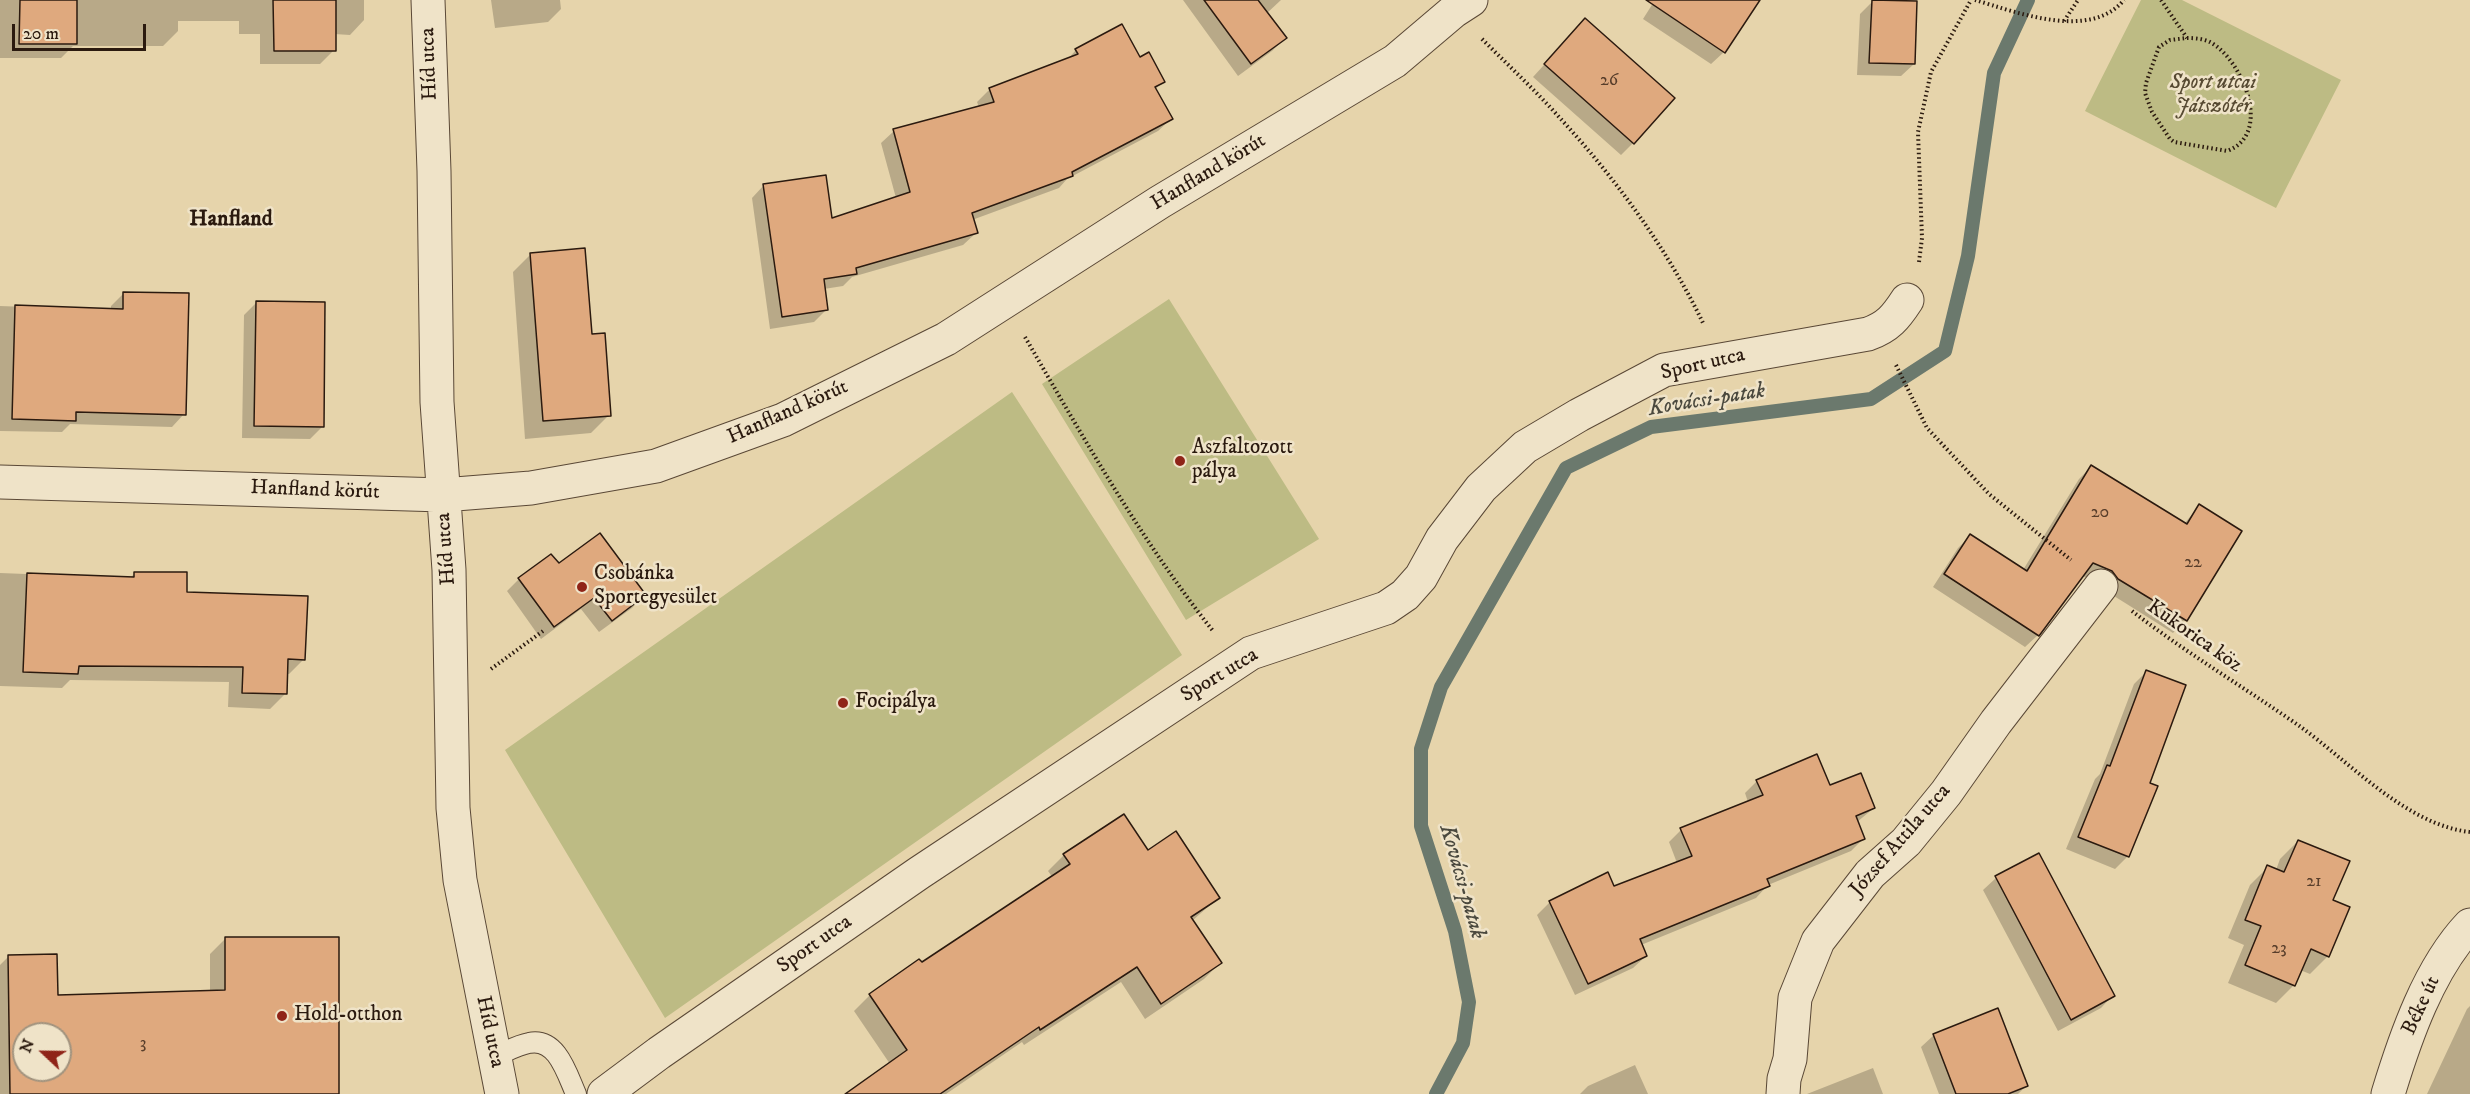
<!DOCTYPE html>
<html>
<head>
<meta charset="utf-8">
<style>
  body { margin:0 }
  #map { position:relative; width:2470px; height:1094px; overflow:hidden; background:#e6d4ab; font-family:"IM FELL DW Pica",serif }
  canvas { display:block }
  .north { position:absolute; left:12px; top:1022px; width:60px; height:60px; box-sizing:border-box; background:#efe3c8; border:2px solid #a1937e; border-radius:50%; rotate:292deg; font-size:16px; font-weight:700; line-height:24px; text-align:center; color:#2b1a0f }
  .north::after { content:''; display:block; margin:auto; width:21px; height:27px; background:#8f2418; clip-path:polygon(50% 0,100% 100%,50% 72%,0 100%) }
  .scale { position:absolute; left:12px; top:24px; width:134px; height:27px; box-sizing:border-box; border:3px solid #2b1a0f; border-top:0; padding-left:8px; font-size:18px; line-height:21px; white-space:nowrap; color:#2b1a0f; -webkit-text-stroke:4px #efe3c8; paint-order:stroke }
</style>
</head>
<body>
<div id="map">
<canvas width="2470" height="1094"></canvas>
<div class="north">N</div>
<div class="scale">20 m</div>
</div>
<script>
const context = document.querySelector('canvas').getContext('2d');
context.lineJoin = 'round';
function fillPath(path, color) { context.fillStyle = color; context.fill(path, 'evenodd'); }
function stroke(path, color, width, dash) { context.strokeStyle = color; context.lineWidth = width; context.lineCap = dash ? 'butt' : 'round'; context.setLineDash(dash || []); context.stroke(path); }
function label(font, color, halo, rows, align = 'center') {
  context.font = font + ' "IM FELL DW Pica",serif'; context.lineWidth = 5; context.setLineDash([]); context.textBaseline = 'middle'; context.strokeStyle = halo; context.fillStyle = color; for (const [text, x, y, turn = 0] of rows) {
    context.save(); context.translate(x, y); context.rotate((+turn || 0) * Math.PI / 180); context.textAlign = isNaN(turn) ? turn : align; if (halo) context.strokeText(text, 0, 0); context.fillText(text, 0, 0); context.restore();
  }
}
fillPath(new Path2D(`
  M 2141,0 L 2182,0 L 2341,80 L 2276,208 L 2085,111 Z
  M 1169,299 L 1319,539 L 1186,620 L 1042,384 Z
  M 1012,392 L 1182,655 L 665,1018 L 505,750 Z`), '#bdbb84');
fillPath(new Path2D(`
  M 0,0 L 364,0 L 364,20 L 350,35 L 334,34 L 334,50 L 320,64 L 260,64 L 260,34 L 239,34 L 239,21 L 178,21 L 178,31 L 163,46 L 73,46 L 61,58 L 0,58 Z
  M 491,0 L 560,0 L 561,9 L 548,22 L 495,28 Z
  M 1183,0 L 1281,0 L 1266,14 L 1285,38 L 1272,51 L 1238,76 Z
  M 1655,0 L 1744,0 L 1724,52 L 1711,64 L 1643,19 Z
  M 1872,2 L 1914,64 L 1901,76 L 1857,75 L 1860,14 Z
  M 1585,20 L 1633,143 L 1621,155 L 1533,77 Z
  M 1076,50 L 1139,59 L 1163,81 L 1155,90 L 1171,119 L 1158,131 L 1067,179 L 1059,188 L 972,220 L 976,233 L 963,245 L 852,277 L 843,286 L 824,289 L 827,309 L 814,322 L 770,329 L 752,198 L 764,185 L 831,220 L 896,198 L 881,143 L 894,131 L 979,107 L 977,102 L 990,89 L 1067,60 Z
  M 531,254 L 590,336 L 609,415 L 591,433 L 525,439 L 513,272 Z
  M 124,293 L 184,414 L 172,427 L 70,424 L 62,432 L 0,431 L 0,306 L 111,310 L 111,306 Z
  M 256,303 L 323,426 L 310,439 L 242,438 L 244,315 Z
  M 2091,467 L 2184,524 L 2199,506 L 2240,531 L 2185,620 L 2173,633 L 2106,591 L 2099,583 L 2082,576 L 2038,635 L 2025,647 L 1933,587 L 1958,548 L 1970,536 L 2023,570 L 2079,479 Z
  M 558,565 L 644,595 L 632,608 L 599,632 L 581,609 L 541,639 L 507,591 L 519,579 Z
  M 0,573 L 130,578 L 135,573 L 186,593 L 304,659 L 289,674 L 286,674 L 285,694 L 270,709 L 228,707 L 229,682 L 70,680 L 62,688 L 0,686 Z
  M 2146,672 L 2148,783 L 2128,856 L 2115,869 L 2066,849 L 2095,779 L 2100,774 L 2134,684 Z
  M 1757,781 L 1829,787 L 1874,808 L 1857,822 L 1863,839 L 1851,851 L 1768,885 L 1756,898 L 1641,945 L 1646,956 L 1633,968 L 1575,995 L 1537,915 L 1550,902 L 1614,888 L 1677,863 L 1669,842 L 1681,830 L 1748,802 L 1745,793 Z
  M 2298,841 L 2331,900 L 2328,956 L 2310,974 L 2300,970 L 2294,985 L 2276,1003 L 2228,983 L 2244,945 L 2228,938 L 2250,885 L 2268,867 L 2276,870 L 2280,859 Z
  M 1147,852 L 1218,898 L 1192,921 L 1220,963 L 1204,979 L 1145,1019 L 1121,982 L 1024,1045 L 1022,1042 L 946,1094 L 847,1094 L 890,1064 L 854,1011 L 870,995 L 921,964 L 1053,878 L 1048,871 L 1064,855 Z
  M 2038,855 L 2113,995 L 2101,1008 L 2058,1031 L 1983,890 L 1996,878 Z
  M 225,939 L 338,1094 L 0,1094 L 0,965 L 9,956 L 56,997 L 210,992 L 210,954 ZM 24,1034 L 60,1034 L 60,1070 L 24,1070 Z
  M 2470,1006 L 2470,1094 L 2427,1094 L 2467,1009 Z
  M 1934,1035 L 2026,1086 L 2018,1094 L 1939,1094 L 1921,1047 Z
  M 1635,1065 L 1648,1094 L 1580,1094 L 1588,1086 Z
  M 1873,1068 L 1883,1094 L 1807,1094 Z`), '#0003');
stroke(new Path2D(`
  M 1436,1094 L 1463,1043 L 1469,1002 L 1455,931 L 1421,826 L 1421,749 L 1441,687 L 1566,468 L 1651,427 L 1871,399 L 1945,351 L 1968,256 L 1994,73 L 2028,0`), '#6b796d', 14);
const building = new Path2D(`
  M 20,0 L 77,0 L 77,44 L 19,44 Z
  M 273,0 L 336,0 L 336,51 L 274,51 Z
  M 1204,0 L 1258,0 L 1287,38 L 1251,64 Z
  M 1646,0 L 1760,0 L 1725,53 Z
  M 1872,0 L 1917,1 L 1915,64 L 1869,63 Z
  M 1585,18 L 1675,98 L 1634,144 L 1544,64 Z
  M 1122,24 L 1140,57 L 1149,52 L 1165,82 L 1155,87 L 1173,119 L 1072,172 L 1073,176 L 972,213 L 978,233 L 856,268 L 857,274 L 824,279 L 828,310 L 782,317 L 763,184 L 826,175 L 832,218 L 910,192 L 893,129 L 994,102 L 989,88 L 1078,54 L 1075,49 Z
  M 585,248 L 592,334 L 605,333 L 611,416 L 543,421 L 530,253 Z
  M 123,292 L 189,293 L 186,415 L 76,412 L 76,421 L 12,419 L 15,305 L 123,309 Z
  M 256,301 L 325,302 L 324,427 L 254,426 Z
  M 2091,465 L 2187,524 L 2199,504 L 2242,531 L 2187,621 L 2118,579 L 2112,571 L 2093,563 L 2039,636 L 1944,574 L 1970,534 L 2027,571 Z
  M 600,533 L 646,595 L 612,621 L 594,598 L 554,627 L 518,578 L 551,554 L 559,563 Z
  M 134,572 L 187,572 L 187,592 L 308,596 L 305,660 L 288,659 L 287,694 L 242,693 L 243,667 L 79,666 L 78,674 L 23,672 L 27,573 L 134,577 Z
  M 2146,670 L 2186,685 L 2150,783 L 2158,786 L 2129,857 L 2078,837 L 2107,765 L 2110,766 Z
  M 1817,754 L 1830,785 L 1861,773 L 1875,808 L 1856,816 L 1865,839 L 1767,879 L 1770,886 L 1640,939 L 1647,956 L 1588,984 L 1549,901 L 1608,872 L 1614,886 L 1692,856 L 1680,828 L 1763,795 L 1756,780 Z
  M 1124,814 L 1148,850 L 1176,831 L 1220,898 L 1191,917 L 1222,963 L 1161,1004 L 1137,967 L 1040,1030 L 1039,1027 L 940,1094 L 845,1094 L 907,1050 L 869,994 L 919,959 L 922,962 L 1070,864 L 1063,854 Z
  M 2298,840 L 2350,861 L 2333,900 L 2350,907 L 2329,957 L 2311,949 L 2295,986 L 2245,965 L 2261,926 L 2245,920 L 2267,865 L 2284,872 Z
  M 2039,853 L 2115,996 L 2071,1020 L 1995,876 Z
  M 225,937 L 339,937 L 339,1094 L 10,1094 L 8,955 L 57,954 L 58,995 L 225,990 ZM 24,1034 L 60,1034 L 60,1070 L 24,1070 Z
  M 1998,1008 L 2028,1086 L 2008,1094 L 1956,1094 L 1933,1034 Z`);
fillPath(building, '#dfa97e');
stroke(building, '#2b1a0f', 1.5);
const lane = new Path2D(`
  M 493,1057 C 504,1053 517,1045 529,1043 C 557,1037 567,1074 576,1094`);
const street = new Path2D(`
  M 428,0 L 434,171 L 437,402 L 449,570 L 453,808 L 460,880 L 502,1094
  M 0,482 L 443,495 L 531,488 L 656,466 L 783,420 L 946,339 L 1160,202 L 1395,61 L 1454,11 L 1471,0
  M 604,1094 L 659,1053 L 919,873 L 1251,653 L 1386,608 L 1405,595 L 1421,577 L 1442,539 L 1481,488 L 1525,447 L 1579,415 L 1664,370 L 1868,334 C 1888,327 1896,317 1907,300
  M 1783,1094 L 1784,1079 L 1790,1059 L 1795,998 L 1818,941 L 1870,874 L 1906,842 L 1946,793 L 1996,722 L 2101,586
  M 2388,1094 C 2405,1038 2429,968 2470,925`);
stroke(lane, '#5a4836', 22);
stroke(street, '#5a4836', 35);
stroke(new Path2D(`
  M 1975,0 C 2016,12 2090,41 2124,0
  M 2161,0 L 2187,38
  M 2064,21 L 2078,0
  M 2187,38 C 2195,38 2204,39 2210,42 C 2242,59 2274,134 2227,151 L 2174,142 L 2170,139 L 2152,112 L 2145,93 L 2146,83 L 2159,47 L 2170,40 Z
  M 1482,39 C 1508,65 1535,90 1559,117 C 1615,178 1667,248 1703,323
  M 1919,262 L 1922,238 L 1918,132 L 1931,72 L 1971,0
  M 1025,337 C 1083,437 1141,540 1213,631
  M 1896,365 L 1927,428 L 1989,494 L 2071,560
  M 2132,611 C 2185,652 2242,686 2298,725 C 2349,761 2406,825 2470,832
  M 491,669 L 543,631`), '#2b1a0f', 4, [1.5, 3]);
stroke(lane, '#efe3c8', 20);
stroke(street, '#efe3c8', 33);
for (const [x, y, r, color] of [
  [1180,461,6,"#8f2418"],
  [582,587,6,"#8f2418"],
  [843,703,6,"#8f2418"],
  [282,1016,6,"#8f2418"]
]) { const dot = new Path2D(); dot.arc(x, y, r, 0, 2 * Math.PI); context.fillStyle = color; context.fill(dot); stroke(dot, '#efe3c8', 2); }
label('18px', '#583e2b', null, [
  ["26",1609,81],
  ["20",2100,513],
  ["22",2193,563],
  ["21",2314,882],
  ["23",2279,949],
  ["3",143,1044]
]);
label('21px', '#2b1a0f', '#efe3c8', [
  ["Híd utca",430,64,-92],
  ["Hanfland körút",1209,173,-31],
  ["Sport utca",1703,365,-13],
  ["Hanfland körút",788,413,-24],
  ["Hanfland körút",315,491,2],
  ["Híd utca",447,549,-94],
  ["Kukorica köz",2194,637,35],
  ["Sport utca",1220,676,-31],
  ["József Attila utca",1901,841,-49],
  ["Sport utca",815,945,-35],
  ["Béke út",2422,1006,-65],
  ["Híd utca",489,1032,78]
]);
label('italic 21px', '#574a32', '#efe3c8', [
  ["Sport utcai",2213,84],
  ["Játszótér",2213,108]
]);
label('21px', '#2b1a0f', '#efe3c8', [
  ["Aszfaltozott",1192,449],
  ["pálya",1192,473],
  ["Csobánka",594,575],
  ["Sportegyesület",594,599],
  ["Focipálya",855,703],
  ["Hold-otthon",294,1016]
], 'left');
label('bold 22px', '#2b1a0f', '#efe3c8', [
  ["Hanfland",231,220]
]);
label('italic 22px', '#4b493e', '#efe3c8', [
  ["Kovácsi-patak",1707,401,-9],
  ["Kovácsi-patak",1461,882,74]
]);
</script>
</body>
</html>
